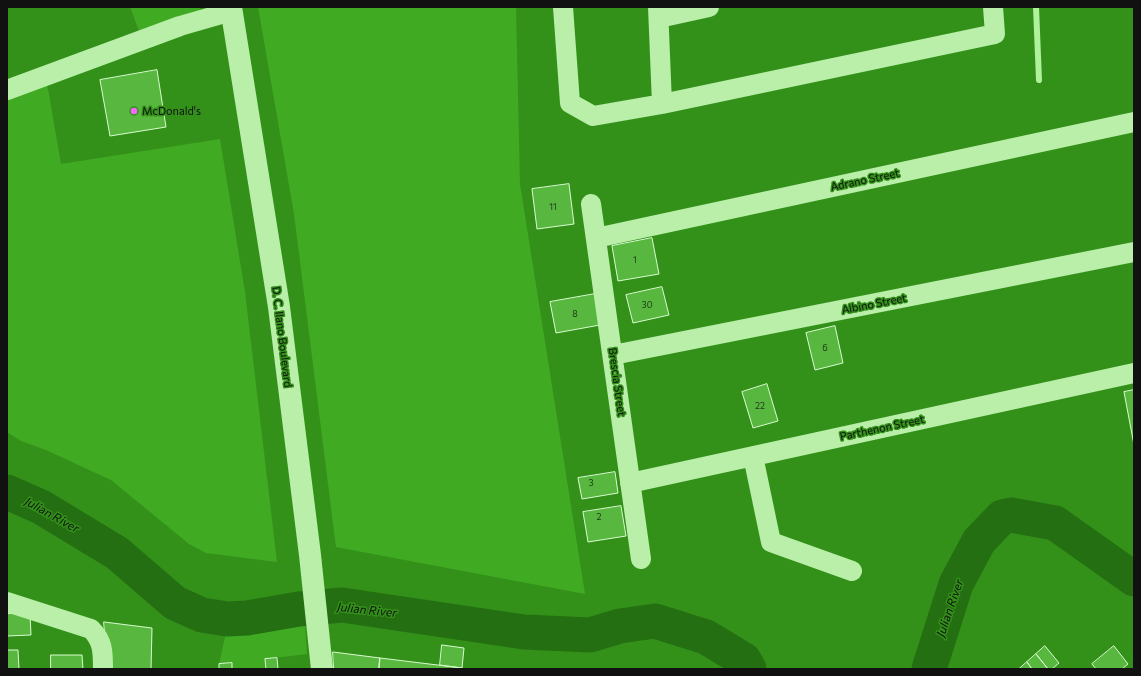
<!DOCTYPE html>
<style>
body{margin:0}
#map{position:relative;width:1141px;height:676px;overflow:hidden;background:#33911a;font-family:Commissioner,sans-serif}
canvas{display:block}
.frame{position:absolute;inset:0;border:8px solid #111;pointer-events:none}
</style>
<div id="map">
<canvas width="1141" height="676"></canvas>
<div class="frame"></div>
</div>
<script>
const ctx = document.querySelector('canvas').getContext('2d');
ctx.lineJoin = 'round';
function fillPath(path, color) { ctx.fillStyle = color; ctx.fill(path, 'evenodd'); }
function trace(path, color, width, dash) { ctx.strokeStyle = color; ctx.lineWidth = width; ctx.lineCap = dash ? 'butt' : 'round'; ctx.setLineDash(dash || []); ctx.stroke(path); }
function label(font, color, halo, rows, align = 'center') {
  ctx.font = font + ' Commissioner,sans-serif'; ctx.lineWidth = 3; ctx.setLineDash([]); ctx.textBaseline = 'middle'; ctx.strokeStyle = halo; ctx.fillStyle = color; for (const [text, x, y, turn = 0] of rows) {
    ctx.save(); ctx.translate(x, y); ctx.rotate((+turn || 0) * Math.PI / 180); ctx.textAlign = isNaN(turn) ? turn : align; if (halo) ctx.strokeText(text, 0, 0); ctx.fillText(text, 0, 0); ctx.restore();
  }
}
fillPath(new Path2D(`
 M130 7H200L201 14 141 36Z
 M258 7H516L520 184 585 594 336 547 294 214Z
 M47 83 61 164 220 139 245 292 277 562 206 553 189 544 111 480 46 450 21 441 7 432V98Z
 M305 624 307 654 265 659 266 669H232V663L219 664 226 633Z`), '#41aa23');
trace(new Path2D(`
 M1036 7 1039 80`), '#b0f19c', 6);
trace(new Path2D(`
 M7 492 41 507 117 553 175 603 202 615 227 619 247 618 299 609 342 605 524 632 590 635 620 626 655 621 706 637 744 660 749 669
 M929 669 956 584 979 541 1002 517 1011 515 1055 523 1134 579`), '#246f11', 35);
const building = new Path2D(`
 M157 70 166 127 110 136 100 80Z
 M569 184 574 224 537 229 532 189Z
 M652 238 659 274 618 281 612 246Z
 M662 287 669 315 633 323 626 295Z
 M595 294 600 325 556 333 550 302Z
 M835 326 843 363 815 370 806 333Z
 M767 384 778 421 753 428 742 392Z
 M1134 390V445L1124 392Z
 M615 472 618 493 582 499 578 478Z
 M621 506 626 536 588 542 583 512Z
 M30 613 31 635 7 636V614Z
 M104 622 152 628 151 669H108Z
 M442 645 464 648 462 668 440 665Z
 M1045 646 1059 663 1052 669H1048L1036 654Z
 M1114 646 1128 664 1122 669H1096L1092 664Z
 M7 650H18L19 669H7Z
 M333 652 380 658 379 669H334Z
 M1036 654 1048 669H1032L1027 662Z
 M51 655H82L83 669H51Z
 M277 658 278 669H266L265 659Z
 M380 658 462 668 464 669H379Z
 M1027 662 1032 669H1019Z
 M232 663V669H219V664Z`);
fillPath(building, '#58b73e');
trace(building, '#d9fbd0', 1);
trace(new Path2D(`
 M563 7 570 103 593 116 662 104 995 34 993 7
 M658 7 662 104
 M659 18 709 7
 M7 90 180 26 232 11
 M591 204 641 559
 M596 238 1134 122
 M613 355 1134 252
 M753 456 771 542 852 571
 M630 483 1134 373
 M7 602 91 629C103 641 103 652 103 669`), '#b9efa9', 20);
trace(new Path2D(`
 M231 7 279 307 310 555 322 669`), '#b9efa9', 22);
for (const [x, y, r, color] of [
 [134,111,4,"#f667ff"]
]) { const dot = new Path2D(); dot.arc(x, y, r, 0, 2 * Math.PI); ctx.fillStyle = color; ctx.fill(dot); trace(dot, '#33911a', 1.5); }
label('9px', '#233a1c', null, [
 ["11",553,207],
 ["1",635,260],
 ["30",647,305],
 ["8",575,314],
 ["6",825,348],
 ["22",760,406],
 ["3",591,483],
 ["2",599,517]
]);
label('11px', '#111', '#33911a', [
 ["McDonald's",142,111]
], 'left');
label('11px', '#111', '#33911a', [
 ["Adrano Street",865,180,-12],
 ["Albino Street",874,304,-11],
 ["D. C. Ilano Boulevard",282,337,83],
 ["Brescia Street",617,382,82],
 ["Parthenon Street",882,428,-12]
]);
label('italic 12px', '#111', '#33911a', [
 ["Julian River",52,515,29],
 ["Julian River",950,608,-71],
 ["Julian River",367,610,6]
]);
</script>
